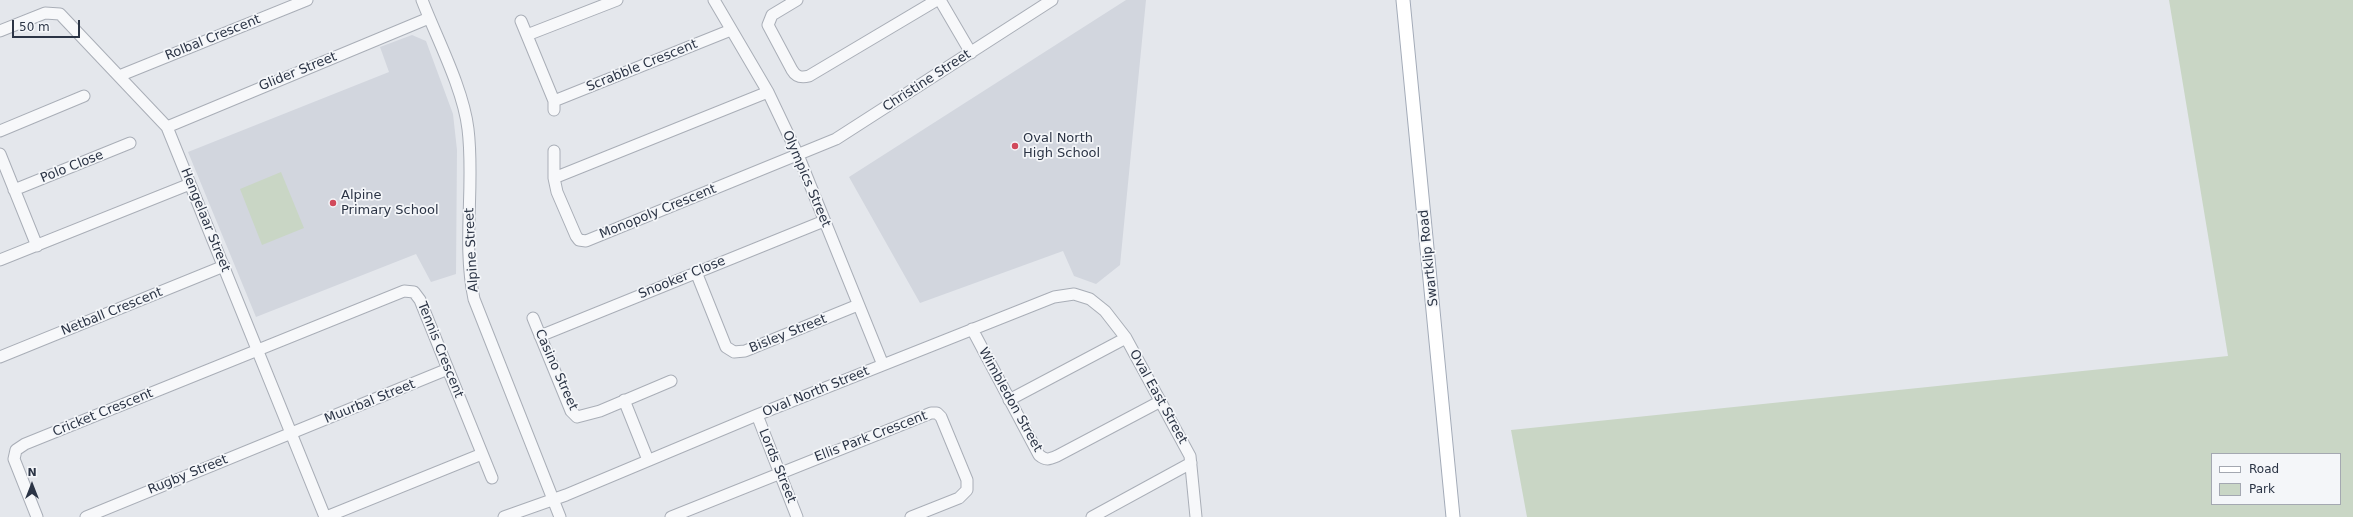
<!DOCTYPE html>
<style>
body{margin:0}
#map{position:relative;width:2353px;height:517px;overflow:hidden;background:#e4e7ec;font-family:"DejaVu Sans",sans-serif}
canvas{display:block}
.legend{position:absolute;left:2211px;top:453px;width:130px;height:52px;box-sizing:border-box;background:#f4f6f9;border:1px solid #a4a8b1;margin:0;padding:5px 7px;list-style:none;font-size:12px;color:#2b3445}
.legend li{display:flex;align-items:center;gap:8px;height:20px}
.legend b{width:20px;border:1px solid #a4a8b1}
.north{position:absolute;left:12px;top:465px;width:40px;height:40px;-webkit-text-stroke:3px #f4f6f9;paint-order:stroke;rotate:0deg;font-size:11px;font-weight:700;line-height:16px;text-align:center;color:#2b3445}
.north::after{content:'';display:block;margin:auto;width:14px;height:18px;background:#2b3445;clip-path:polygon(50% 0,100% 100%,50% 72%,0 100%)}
.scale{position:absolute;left:12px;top:20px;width:68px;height:18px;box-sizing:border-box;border:2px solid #2b3445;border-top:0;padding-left:5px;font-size:12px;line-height:14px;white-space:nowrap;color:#2b3445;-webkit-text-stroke:3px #f4f6f9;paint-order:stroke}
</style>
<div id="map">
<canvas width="2353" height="517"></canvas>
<ul class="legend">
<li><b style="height:5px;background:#fff"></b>Road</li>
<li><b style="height:11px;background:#c9d6c5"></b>Park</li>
</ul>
<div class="north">N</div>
<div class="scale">50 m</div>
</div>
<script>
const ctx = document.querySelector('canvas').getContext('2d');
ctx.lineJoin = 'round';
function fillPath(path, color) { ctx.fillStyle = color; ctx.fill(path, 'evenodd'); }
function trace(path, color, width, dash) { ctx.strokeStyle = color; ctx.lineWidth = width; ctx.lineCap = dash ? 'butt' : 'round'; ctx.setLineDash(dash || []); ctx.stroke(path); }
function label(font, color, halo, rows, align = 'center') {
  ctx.font = font + ' "DejaVu Sans",sans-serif'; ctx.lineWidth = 3.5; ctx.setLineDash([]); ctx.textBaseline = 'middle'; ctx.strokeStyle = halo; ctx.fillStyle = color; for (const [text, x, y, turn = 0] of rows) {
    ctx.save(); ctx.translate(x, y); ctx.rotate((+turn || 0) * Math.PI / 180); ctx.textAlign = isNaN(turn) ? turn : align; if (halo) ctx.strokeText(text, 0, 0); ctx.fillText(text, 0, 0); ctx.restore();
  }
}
fillPath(new Path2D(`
 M1126 0H1146L1120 265 1096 284 1074 276 1063 251 920 303 849 177Z
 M412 35 426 41 453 114 457 150 456 274 431 282 416 254 256 317 188 152 389 72 380 47Z`), '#d2d6de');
fillPath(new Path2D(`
 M2169 0H2353V517H1527L1511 430 2228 356ZM2212 454H2340V504H2212Z
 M281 172 304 228 262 245 240 189Z`), '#c9d6c5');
const minor = new Path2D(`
 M422 0C437 39 463 88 468 129 475 185 462 243 474 299L560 517
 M714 0 768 92 798 155 883 365
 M797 0 772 15 768 25 792 70C796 77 801 78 809 76L937 0
 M940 0 971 53
 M521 21 554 101V110
 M0 31 45 13 60 14 167 127 325 517
 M527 35 617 0
 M119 76 307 0
 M554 101 731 30
 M167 127 429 18
 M0 131 84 96
 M554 151V178L557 192 576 236 579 240 586 241 836 139 1052 0
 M0 154 37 246
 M554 178 768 92
 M14 190 130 143
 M0 260 190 184
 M696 272 726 347 734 352 745 351 858 305
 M533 318 571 411 577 417 600 411 671 381
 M972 329 1039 455C1046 461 1050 459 1057 456L1161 401
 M540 336 824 221
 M0 357 224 266
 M624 400 648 460
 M1009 400 1126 338
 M757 415 797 517
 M37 517 14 459 16 450 25 444 404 291 414 292 420 300 492 478
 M86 517 448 369
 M326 517 482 454
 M504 517 566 495 757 415 1054 297 1074 294 1090 299 1105 311 1126 338 1190 456 1196 517
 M671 517 931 413H937L941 417 967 480V490L959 498 911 517
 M1092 517 1191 463`);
const major = new Path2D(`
 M1403 0 1453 517`);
trace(minor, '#a9aeb7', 13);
trace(major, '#a3abb8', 15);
trace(minor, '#f7f8fa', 11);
trace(major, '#fff', 13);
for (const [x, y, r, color] of [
 [1015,146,4,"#d1495b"],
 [333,203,4,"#d1495b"]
]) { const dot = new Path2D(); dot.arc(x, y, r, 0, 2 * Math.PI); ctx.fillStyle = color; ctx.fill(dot); trace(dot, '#f4f6f9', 1.5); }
label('13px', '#2b3445', '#f4f6f9', [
 ["Rolbal Crescent",213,38,-22],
 ["Scrabble Crescent",642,66,-22],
 ["Glider Street",298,72,-22],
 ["Christine Street",927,81,-33],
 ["Polo Close",72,167,-22],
 ["Olympics Street",806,179,67],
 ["Monopoly Crescent",658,212,-22],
 ["Hengelaar Street",205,220,68],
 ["Alpine Street",472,250,-93],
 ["Swartklip Road",1429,258,-96],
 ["Snooker Close",682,278,-22],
 ["Netball Crescent",112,312,-22],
 ["Bisley Street",788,334,-22],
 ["Tennis Crescent",440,350,68],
 ["Casino Street",556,370,66],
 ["Oval North Street",816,392,-22],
 ["Oval East Street",1158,397,61],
 ["Wimbledon Street",1010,400,61],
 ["Muurbal Street",370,402,-22],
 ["Cricket Crescent",103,413,-22],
 ["Ellis Park Crescent",871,437,-21],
 ["Lords Street",777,466,68],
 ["Rugby Street",188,475,-22]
]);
label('13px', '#2b3445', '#f4f6f9', [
 ["Oval North",1023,139],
 ["High School",1023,154],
 ["Alpine",341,196],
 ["Primary School",341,211]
], 'left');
</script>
